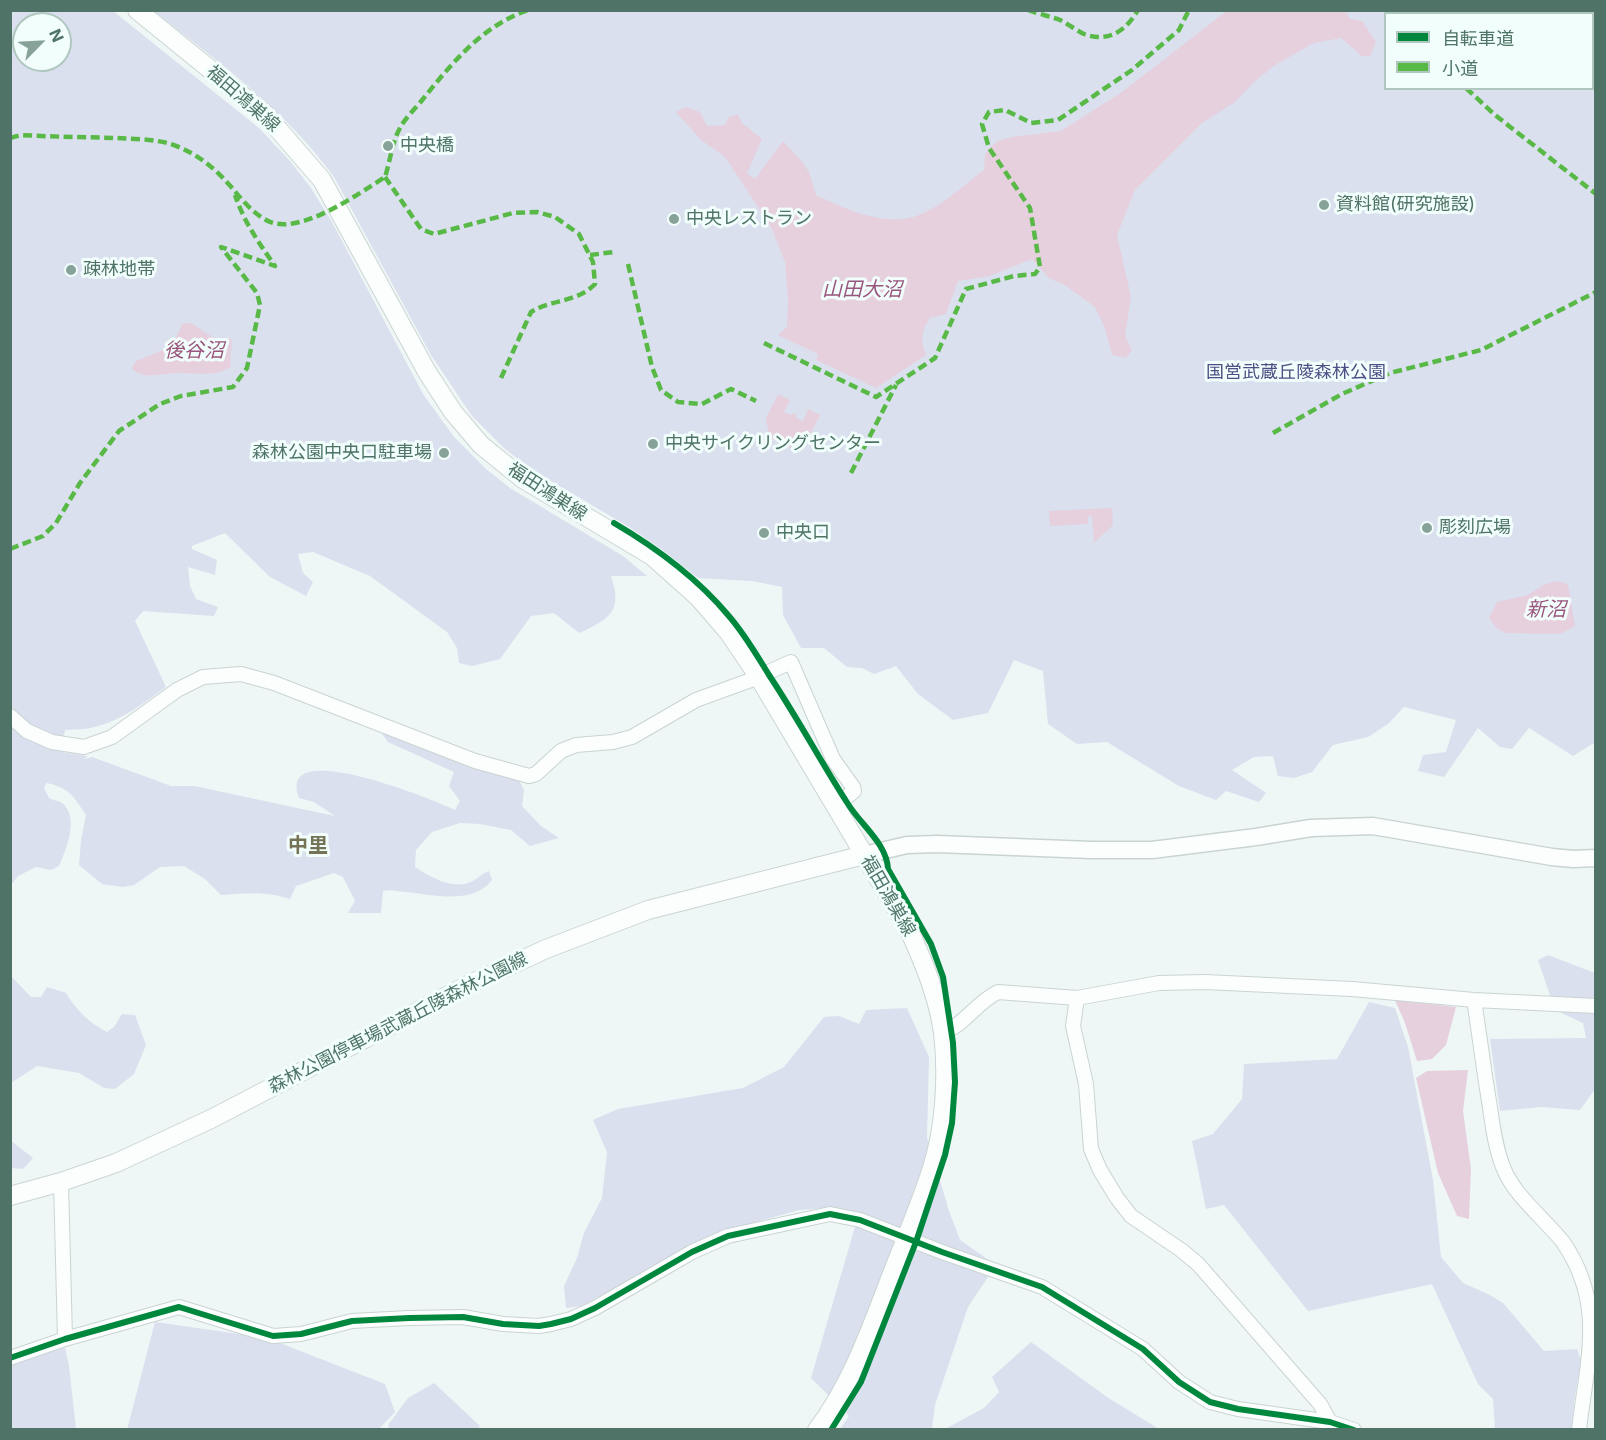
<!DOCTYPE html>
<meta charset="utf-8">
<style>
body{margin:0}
#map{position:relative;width:1606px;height:1440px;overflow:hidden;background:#eef7f6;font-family:Inter,"Noto Sans JP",sans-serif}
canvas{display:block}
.frame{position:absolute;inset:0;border:12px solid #4f7467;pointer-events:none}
.legend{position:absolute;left:1384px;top:12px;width:210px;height:78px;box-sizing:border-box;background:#f1fefc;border:2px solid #b0c7c0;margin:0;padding:8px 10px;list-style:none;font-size:18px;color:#4f7467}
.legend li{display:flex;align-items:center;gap:12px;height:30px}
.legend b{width:30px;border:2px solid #b0c7c0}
.north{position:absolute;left:12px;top:12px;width:60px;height:60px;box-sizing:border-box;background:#f1fefc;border:2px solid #b0c7c0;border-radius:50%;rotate:66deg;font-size:16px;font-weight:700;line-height:24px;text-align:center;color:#4f7467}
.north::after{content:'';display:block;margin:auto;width:21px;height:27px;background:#87a299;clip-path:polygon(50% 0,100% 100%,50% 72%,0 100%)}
</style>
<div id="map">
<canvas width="1606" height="1440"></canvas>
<div class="frame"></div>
<ul class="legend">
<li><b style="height:8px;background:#00873e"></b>自転車道</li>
<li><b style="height:8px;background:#58b947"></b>小道</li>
</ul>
<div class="north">N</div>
</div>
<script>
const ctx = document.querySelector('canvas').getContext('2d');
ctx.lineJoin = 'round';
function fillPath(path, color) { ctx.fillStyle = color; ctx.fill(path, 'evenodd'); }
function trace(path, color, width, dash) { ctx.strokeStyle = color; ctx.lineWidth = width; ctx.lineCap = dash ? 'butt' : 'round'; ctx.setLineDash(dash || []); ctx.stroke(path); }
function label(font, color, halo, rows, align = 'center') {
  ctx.font = font + ' Inter,"Noto Sans JP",sans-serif'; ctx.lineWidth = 6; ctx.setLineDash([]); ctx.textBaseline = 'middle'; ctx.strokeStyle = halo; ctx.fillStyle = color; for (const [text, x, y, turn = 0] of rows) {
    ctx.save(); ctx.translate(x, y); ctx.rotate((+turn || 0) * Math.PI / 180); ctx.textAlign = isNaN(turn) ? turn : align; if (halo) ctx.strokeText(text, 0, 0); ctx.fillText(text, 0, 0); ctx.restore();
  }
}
fillPath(new Path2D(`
 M11 11H113L259 128 290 161 311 188 332 222 423 394 454 437 486 469 510 488 623 556 647 576H611C623 611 610 619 579 633L554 613 531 616 500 659 472 666 459 663 457 648 447 632 370 576 313 552 298 554 303 573 313 582 306 596 270 577 225 533 192 546V549L217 560 215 575 188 567 190 586 196 599 218 607 214 616 143 611 135 621 166 687C144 703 121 721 94 727 85 730 74 729 65 730L61 752 88 756 84 759 92 757 171 786H194L335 816 314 802 299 798C275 735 434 800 455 810L460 801 449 786 454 772 388 742 380 731 518 778 524 790 522 806 541 826 559 838 530 846 511 830 480 824 460 823 432 832 416 850 415 867C430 877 454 891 473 881 479 878 482 873 489 871L492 880C473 905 434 895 406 892 397 891 391 889 383 891L381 913H348L355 901 343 877 334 873 296 886 290 899C266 891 245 893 221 895L205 879 184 866 160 867 134 885 123 887 102 884 79 865 81 840 86 815C74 797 69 787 46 783L44 788 49 798C52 800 59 801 62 803 80 817 66 850 59 866L51 870 36 867 18 876 11 885ZM24 24H60V60H24Z
 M154 11H1595V744H1592L1573 756 1529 728 1512 749 1500 747 1478 728 1444 777 1418 771 1423 755 1446 752 1456 720 1404 707 1388 724 1368 737 1333 745 1312 772 1294 778 1278 776 1273 756 1254 757 1232 770 1266 793 1259 802 1226 791 1216 800 1179 786 1107 742 1077 744 1048 724 1043 671 1014 660 988 713 953 720 918 694 896 666 874 674 862 668 847 667 824 648H801L783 615 782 587 752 581 698 578 664 551 629 527 532 470 504 448 472 416 431 355 334 177C286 110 218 62 154 11ZM1386 14H1592V88H1386Z
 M1548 955 1595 973V1089L1580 1110 1541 1107 1500 1111 1490 1039 1586 1038 1583 1023 1555 1010 1538 960Z
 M11 976 31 997H41L47 987 66 993C77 1011 88 1022 107 1032L114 1027 122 1014 135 1015 146 1045 134 1074 115 1089 104 1088 79 1073 37 1066 11 1083Z
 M1369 1002 1395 1008 1408 1047 1433 1180 1441 1257 1463 1283 1490 1295 1503 1303 1544 1351 1577 1349 1581 1360 1574 1402 1573 1429H1495L1493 1399 1478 1384 1432 1284 1308 1311 1224 1205 1206 1209 1192 1141 1213 1134 1242 1099 1244 1064 1337 1059Z
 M907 1008 929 1057 927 1137 949 1211 960 1240 996 1265 968 1307 935 1405 932 1429H840L849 1416 811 1378 859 1213 826 1208 799 1210 727 1230 581 1306 566 1308 564 1286 577 1258 584 1233 602 1198 607 1152 593 1120 618 1109 743 1088 784 1067 824 1017 839 1016 859 1024 866 1010Z
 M10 1140 33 1158 23 1169 11 1168Z
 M155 1322 267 1338 385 1384 395 1412 379 1429 127 1430Z
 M1031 1342 1107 1397 1159 1429H945L984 1408 999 1392 992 1377Z
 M64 1343 69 1366 76 1429 11 1430V1363Z
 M434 1383 480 1426 478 1429H390L388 1425 408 1398Z`), '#dae0ee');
fillPath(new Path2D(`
 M1228 10 1346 11 1350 19 1362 21 1376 42 1370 56H1362L1341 38 1314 43 1275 65 1254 82 1235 102 1202 123 1135 190 1117 235 1131 297 1125 336 1132 350 1126 358 1112 355 1104 326 1095 307 1066 286 1049 278 1032 259 990 276 958 281 946 314 930 318C921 332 920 339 926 355L876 388 816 360 818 354 778 335 787 327 788 299 785 262 771 227 725 157 701 140 676 112 686 107 700 112 707 126 725 125 729 117 738 114 742 123 762 139 747 173 755 179 783 141 800 159 809 172 816 195C845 209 886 228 919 215 942 206 964 185 984 170L985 155 989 148 998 141 1011 137 1061 131 1122 92Z
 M183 323H191L220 342 231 338C233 348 229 357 231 367 213 378 196 372 176 373 163 373 142 381 132 368L136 361 171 347Z
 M778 394 790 400 784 412 791 415 792 413 797 415 796 418 803 421 808 409 820 415 808 439 790 448 770 438 766 419Z
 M1112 508 1113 525 1094 543 1092 516 1088 517V524L1050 526 1049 511Z
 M1557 581 1568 584 1575 626 1560 634 1506 633 1496 628 1489 618 1497 602 1528 595 1545 584Z
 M1395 1000 1456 1007 1446 1045 1432 1059 1417 1061 1405 1023Z
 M1468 1070 1463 1111 1471 1169 1469 1219 1457 1216 1438 1173 1416 1078 1427 1071Z`), '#e6d0de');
const minor = new Path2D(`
 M10 716 27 731 52 742 84 747 112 737 177 690 203 677 241 674 274 683 475 761 529 776 536 774 561 751 576 745 613 742 632 737 696 700 751 680 791 662 833 759 853 787 854 791 837 805
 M1077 998 1073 1026 1086 1084 1091 1149 1100 1170 1117 1198 1131 1216 1181 1250 1198 1264 1320 1404 1330 1422
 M1474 1000C1479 1032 1483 1064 1488 1095 1492 1119 1494 1144 1503 1167 1514 1196 1544 1218 1563 1242 1606 1305 1587 1359 1579 1430
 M943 1033C964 1025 977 1002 998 992L1077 998 1159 983 1205 982 1352 989 1474 1000 1596 1006
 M61 1182 65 1339
 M10 1358 65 1339 179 1307 273 1336 301 1334 352 1321 409 1318 463 1317 503 1324 539 1326 551 1324 571 1319 595 1308 692 1252 728 1236 830 1214 860 1220 942 1252 1042 1287 1143 1349 1179 1382 1210 1402 1238 1409 1330 1422 1354 1430`);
const tertiary = new Path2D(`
 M864 855 907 845 937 844 1091 850H1152L1256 837 1311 828 1373 826 1552 857 1573 859 1596 858`);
const secondary = new Path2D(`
 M137 10 265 114 322 180 427 372 453 412 481 445 523 479 652 556 698 597 729 633 758 676 909 930C924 963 938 997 943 1033 948 1076 945 1127 932 1168 920 1206 904 1242 890 1279 870 1331 851 1385 817 1430
 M10 1196 61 1182 116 1163 211 1119 470 984 546 949 648 910 864 855`);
trace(minor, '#c9d4d2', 16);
trace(tertiary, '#c9d4d2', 19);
trace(secondary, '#cad5d3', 20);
trace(minor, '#fcfefe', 14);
trace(tertiary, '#fcfefe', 16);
trace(secondary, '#fcfefe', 18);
trace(new Path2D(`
 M1028 10C1038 14 1050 16 1060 20 1068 24 1076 30 1084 34 1108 43 1126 31 1138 10
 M1431 10 1432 14
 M1466 88 1495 115 1596 194
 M10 138 21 135C53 137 85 137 116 138 134 139 154 139 171 144 197 153 215 168 233 189 242 200 253 213 266 220 297 238 358 194 385 177 390 162 392 142 400 128 405 118 416 108 423 99 452 63 482 26 528 10
 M385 177 421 229 434 234 513 213 537 212 555 217 579 234 593 262 595 284C577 303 551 299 531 312L501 378
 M590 255 614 252
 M628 264 652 367 661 390 678 402 702 404 731 389 756 401
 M764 343 876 397 935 358 966 289 1014 276 1035 274 1040 267 1030 208 989 148 982 124 989 112 1005 110 1031 123 1058 120 1132 70 1179 30 1189 10
 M1273 433 1342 394 1390 373 1481 350 1596 292
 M851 473 896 385
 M10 549 43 536 56 523 80 483 119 431 160 404 181 396 233 387 247 368 260 305 257 293 221 247 275 266C259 243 244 222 235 195`), '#58b947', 4.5, [9, 4.5]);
trace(new Path2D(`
 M614 523C655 547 697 578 728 615 744 633 756 654 769 675 797 717 821 762 848 804 861 825 887 844 888 869L931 944 943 977 953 1043 955 1082 952 1123 945 1155 916 1242 861 1382 831 1430
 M10 1358 65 1339 179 1307 273 1336 301 1334 352 1321 409 1318 463 1317 503 1324 539 1326 551 1324 571 1319 595 1308 692 1252 728 1236 830 1214 860 1220 942 1252 1042 1287 1143 1349 1179 1382 1210 1402 1238 1409 1330 1422 1354 1430`), '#00873e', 6);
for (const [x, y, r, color] of [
 [388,146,6,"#87a299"],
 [1324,205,6,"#87a299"],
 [674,219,6,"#87a299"],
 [71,270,6,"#87a299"],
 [653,444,6,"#87a299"],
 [444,453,6,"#87a299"],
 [1427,528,6,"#87a299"],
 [764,533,6,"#87a299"]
]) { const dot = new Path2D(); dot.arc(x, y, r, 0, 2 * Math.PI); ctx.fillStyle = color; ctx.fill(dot); trace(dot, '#f1fefc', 2); }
label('18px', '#4f7467', '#f1fefc', [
 ["福田鴻巣線",243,99,41],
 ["福田鴻巣線",547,492,33],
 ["福田鴻巣線",888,896,60],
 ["森林公園停車場武蔵丘陵森林公園線",398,1023,-27]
]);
label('18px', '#4f7467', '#f1fefc', [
 ["中央橋",400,146],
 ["資料館(研究施設)",1336,205],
 ["中央レストラン",686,219],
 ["疎林地帯",83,270],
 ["中央サイクリングセンター",665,444],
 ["森林公園中央口駐車場",432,453,"right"],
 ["彫刻広場",1439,528],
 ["中央口",776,533]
], 'left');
label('18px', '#4e4f84', '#f1fefc', [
 ["国営武蔵丘陵森林公園",1296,373]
]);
label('italic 20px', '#99557b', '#f1fefc', [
 ["山田大沼",862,290],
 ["後谷沼",194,351],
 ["新沼",1546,610]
]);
label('bold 20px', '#757355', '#f1fefc', [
 ["中里",308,846]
]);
</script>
